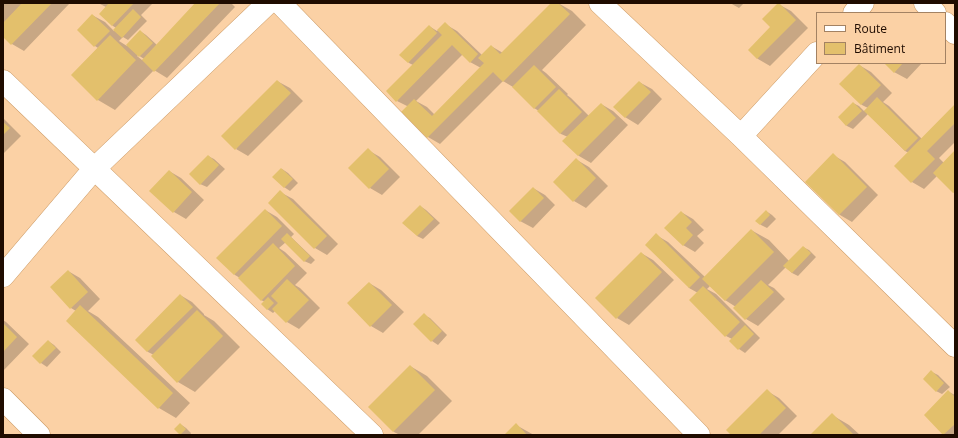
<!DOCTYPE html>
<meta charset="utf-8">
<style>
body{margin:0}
#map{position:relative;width:958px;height:438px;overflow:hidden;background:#fbd1a5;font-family:"Open Sans",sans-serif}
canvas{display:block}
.frame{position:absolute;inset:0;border:4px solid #1f0c00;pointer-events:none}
.legend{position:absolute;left:816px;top:12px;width:130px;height:52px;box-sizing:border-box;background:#fbd1a5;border:1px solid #a38263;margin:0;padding:5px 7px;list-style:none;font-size:12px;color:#1f0c00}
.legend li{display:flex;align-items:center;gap:8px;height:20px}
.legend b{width:20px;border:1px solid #a38263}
</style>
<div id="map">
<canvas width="958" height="438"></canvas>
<div class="frame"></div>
<ul class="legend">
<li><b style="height:5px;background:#fff"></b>Route</li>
<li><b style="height:11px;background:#e3c06c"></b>Bâtiment</li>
</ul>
</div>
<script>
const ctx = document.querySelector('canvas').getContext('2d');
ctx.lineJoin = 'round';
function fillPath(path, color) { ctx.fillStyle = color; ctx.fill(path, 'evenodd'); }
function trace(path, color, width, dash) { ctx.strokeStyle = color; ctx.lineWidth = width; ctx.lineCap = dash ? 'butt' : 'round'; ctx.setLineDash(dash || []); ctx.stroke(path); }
fillPath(new Path2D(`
 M3 3H70L24 51 12 44 3 36Z
 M98 3H153L141 15 147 21 128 40 123 37 119 41 127 46 140 31 146 35 157 45 197 3H231L235 7 167 78 154 70 115 110 98 100 72 75 98 48 95 46 92 15 105 22 114 31 116 28 113 26 100 14 106 7ZM138 55 144 59 142 60 137 56Z
 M552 3H558L572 11 586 25 542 70 546 73 568 94 567 95 571 98 589 116 601 104 613 111 628 125 591 163 579 156 564 141 568 137 561 134 539 111 534 108 513 87 503 81 440 144 428 137 407 106 397 101 413 65 409 63 401 55 429 26 437 31 445 24 457 31 482 55 491 46 503 53ZM463 54 470 62 481 68 435 115 427 107 416 101Z
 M730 3H744L739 8Z
 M778 4 791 11 808 28 770 66 758 59 749 50 772 27Z
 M885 63H922L907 79 894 72Z
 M859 65 871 72 892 93 883 102 889 106 922 139 955 106V142L939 158 944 163 955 152V193L937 176 924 189 912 182 895 166 909 153 905 151 868 114 853 129 847 126 839 117 853 103 859 106 864 111 868 108 862 105 841 84Z
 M277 81 290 88 303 101 248 156 236 149Z
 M639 82 652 89 662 99 638 125 625 117Z
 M3 118 21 136 3 154Z
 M368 150 380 157 400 177 382 195 370 188Z
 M833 155 845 162 878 195 852 222 840 215 806 182Z
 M208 156 214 159 225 169 207 187 200 184Z
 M577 160 589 167 608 186 586 208 574 201Z
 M282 169 288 173 298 183 290 191 284 187Z
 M169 171 181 178 204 200 186 219 174 212Z
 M533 188 545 195 555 205 533 228 520 221Z
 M280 192 293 199 338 244 327 255 315 248Z
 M420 206 426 210 440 223 423 239 417 236Z
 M265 210 277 217 294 234 291 237 315 260 311 264 304 261 286 242 279 248 285 252 307 273 295 285 300 288 320 308 299 329 287 322 276 310 273 313 267 309 265 302 261 300 240 278 235 275 218 258Z
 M766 211 772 215 776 219 767 228 761 225 757 221Z
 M681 212 693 219 704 230 697 236 704 243 695 252 683 245Z
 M751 230 769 240 789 261 803 247 809 250 816 257 798 276 792 273 786 267 768 285 774 288 785 299 758 326 746 319 734 308 736 307 725 300 710 286 707 289 716 294 760 338 745 353 739 349 730 341 732 339 726 336 698 293 689 288 656 235 668 242 705 277Z
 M641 253 653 260 674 280 629 325 617 318Z
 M68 271 80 278 100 299 88 311 98 317 190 403 176 418 159 408 76 311 71 308Z
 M369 283 381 290 404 312 383 333 371 326Z
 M180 295 192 302 204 314V315L214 321 240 347 195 392 178 382 154 355 148 352 136 340Z
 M424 315 430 318 447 335 438 345 432 341Z
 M3 320 6 322 29 344 3 371Z
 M48 341 54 345 61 352 47 367 41 363 34 356Z
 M410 366 427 376 452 401 418 435H400L394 432 369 407Z
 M932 372 938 375 950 387 942 394 936 391Z
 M767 391 779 398 797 416 778 435H733Z
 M949 392 955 395V435H944L925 415Z
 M832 415 849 425 860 435H812Z
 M180 424 186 428 191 433 190 435 180 434Z
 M516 425 534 435H505Z`), '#0003');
fillPath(new Path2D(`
 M22 3H52L11 45 3 37V23Z
 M109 3H134L112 26 99 14Z
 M195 3H220L154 72 142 60Z
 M551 3H558L570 14 503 82 493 72 427 138 401 112 414 99 432 116 484 63 478 58 491 45 500 54Z
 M778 3H779L796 20 757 59 748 50 770 27 762 19Z
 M133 9 141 17 122 38 113 30Z
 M92 14 110 31 94 47 77 30Z
 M445 22 478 54 470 63 452 45 396 102 386 91 442 35 437 30Z
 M429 25 437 33 408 63 399 55Z
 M140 30 153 43 139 57 126 45Z
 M110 35 136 60 97 101 71 75Z
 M884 63H903L894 73Z
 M859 64 881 85 861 105 839 84Z
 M534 65 556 87 534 109 512 87Z
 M277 80 291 93 235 150 221 136Z
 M639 81 651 92 625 118 613 107Z
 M559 89 582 112 560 134 537 111Z
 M877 97 918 138 905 151 864 111Z
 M853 102 862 111 846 126 838 117Z
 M601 103 616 118 578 156 562 141Z
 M955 104V123L927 151 935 159 911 183 894 166Z
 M3 122 10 128 3 135Z
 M368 148 389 169 369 189 348 168Z
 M955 150V192L953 193 933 173Z
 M833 153 867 187 839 215 805 182Z
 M208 155 219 165 200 185 189 174Z
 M576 158 596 178 573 202 553 182Z
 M281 168 293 179 284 188 272 177Z
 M169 170 192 192 173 213 149 191Z
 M533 187 544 198 520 222 509 211Z
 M280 190 327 236 314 249 268 203Z
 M420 205 434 219 417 236 402 223Z
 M265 209 282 226 234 275 216 258Z
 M766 210 770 215 760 225 755 221Z
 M681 211 692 222 686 228 693 235 683 246 664 228Z
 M751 229 774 252 725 301 702 279Z
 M287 233 310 256 304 262 281 239Z
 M656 233 700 277 689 288 645 245Z
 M273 243 295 266 261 301 238 278Z
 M803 246 811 253 792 273 783 266Z
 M641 252 662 272 616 319 595 298Z
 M68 270 88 292 70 309 50 287Z
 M287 279 309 300 286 323 272 309 278 303 271 296Z
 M761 280 774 292 745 320 733 308Z
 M369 282 392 305 370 327 347 303Z
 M703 286 740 322 725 337 689 300Z
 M180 294 193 307 147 352 135 340Z
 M268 297 274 303 267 310 261 304Z
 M80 305 173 393 158 409 66 321Z
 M197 310 223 336 177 383 151 356Z
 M424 313 442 331 431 342 413 324Z
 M3 323 17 337 3 352Z
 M745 325 754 334 738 350 729 341Z
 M48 340 56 348 40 364 32 356Z
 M410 365 435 390 393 432 368 407Z
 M931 370 944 383 936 392 923 379Z
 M767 389 786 408 759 435H731L726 430Z
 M948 390 955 397V424L943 435 924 415Z
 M832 413 854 435H810Z
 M180 423 186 429 180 435 174 429Z
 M516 423 527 435H504Z`), '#e3c06c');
const minor = new Path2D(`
 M280 3 699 435
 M600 3 741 136 955 346
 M925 3 935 13
 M854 13 863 3
 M945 23 955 33
 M3 81 372 435
 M741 136 817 53
 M3 276 94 169 268 3
 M3 399 39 435`);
trace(minor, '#cb9963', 23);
trace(minor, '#fff', 22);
</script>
